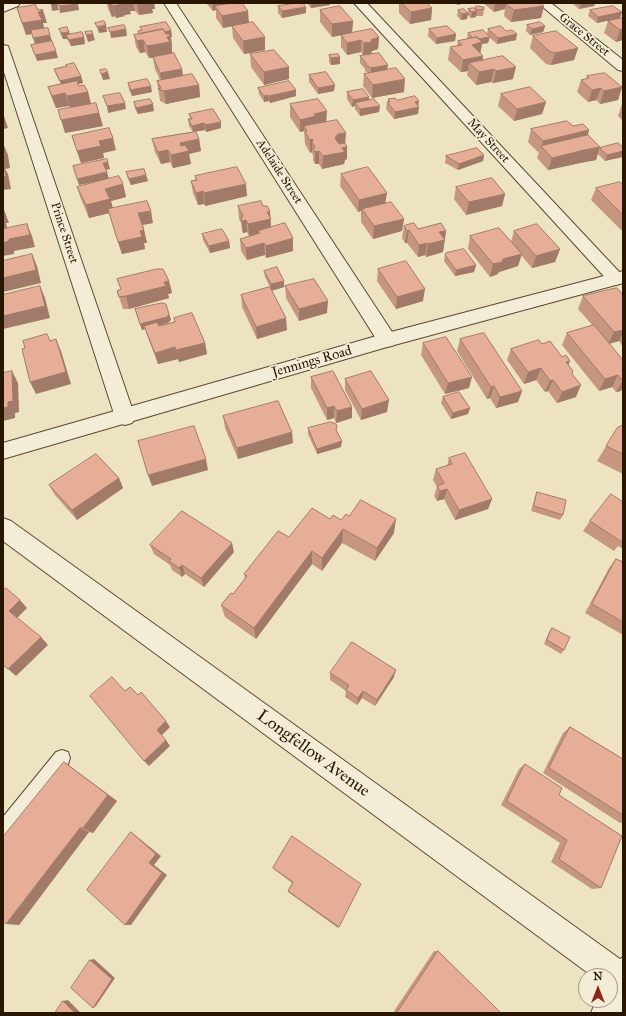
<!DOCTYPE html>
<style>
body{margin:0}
#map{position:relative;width:626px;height:1016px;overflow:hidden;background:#ede3c3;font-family:"IM FELL Great Primer",serif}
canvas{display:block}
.frame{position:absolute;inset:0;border:4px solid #281601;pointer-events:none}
.north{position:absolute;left:578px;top:968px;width:40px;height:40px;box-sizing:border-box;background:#f3edd8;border:1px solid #a29782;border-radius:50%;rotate:0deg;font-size:11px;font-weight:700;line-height:16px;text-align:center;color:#281601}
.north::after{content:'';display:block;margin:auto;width:14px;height:18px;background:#8f2418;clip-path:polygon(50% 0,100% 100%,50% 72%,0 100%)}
</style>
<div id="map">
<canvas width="626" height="1016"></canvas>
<div class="frame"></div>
<div class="north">N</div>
</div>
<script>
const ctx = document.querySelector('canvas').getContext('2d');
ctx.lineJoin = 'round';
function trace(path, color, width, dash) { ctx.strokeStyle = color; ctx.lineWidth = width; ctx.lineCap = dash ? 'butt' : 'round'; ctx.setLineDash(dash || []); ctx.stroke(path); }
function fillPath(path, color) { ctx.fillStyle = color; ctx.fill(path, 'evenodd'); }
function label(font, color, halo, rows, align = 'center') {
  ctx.font = font + ' "IM FELL Great Primer",serif'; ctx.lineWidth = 3.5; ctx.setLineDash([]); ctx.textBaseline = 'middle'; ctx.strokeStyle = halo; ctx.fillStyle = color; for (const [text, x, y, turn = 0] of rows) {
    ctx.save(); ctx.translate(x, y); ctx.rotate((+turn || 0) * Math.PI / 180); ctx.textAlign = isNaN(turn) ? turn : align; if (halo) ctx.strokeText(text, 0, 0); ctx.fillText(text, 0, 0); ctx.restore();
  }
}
const service = new Path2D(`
 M62 750 68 752 70 758 68 764 9 836 3 838V817L56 752Z`);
const minor = new Path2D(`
 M20 3 18 6 3 12V4Z
 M164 3H176L394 335 396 340 394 345 387 347 380 345Z
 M354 3H367L622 275V283L616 285 610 283Z
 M538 3H551L623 60V71L618 70Z
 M3 45 8 46 9 49 135 417 132 423 125 425 118 423 115 417 3 69Z
 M3 518 11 521 620 959 623 957V1013H591L596 1000H610V976H592L3 541Z`);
const tertiary = new Path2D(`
 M623 271V283L387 347 3 459V443L387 333Z`);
trace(service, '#594932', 2);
trace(minor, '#594932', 2);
trace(tertiary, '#594932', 2);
fillPath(service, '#f3edd8');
fillPath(minor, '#f3edd8');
fillPath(tertiary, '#f3edd8');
fillPath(new Path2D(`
 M107 3H154L155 9H152L153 13 139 15 135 11H130L131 14 124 15 125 16 116 18 115 16 112 17 108 9Z
 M206 3H242L249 22 265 50 244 54 233 38 232 26 223 28 216 18V10L213 11Z
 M307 3H330V5L311 8Z
 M399 3H427L432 8 431 20 410 24 399 13Z
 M483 3H541L544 6 541 18 511 22 504 16 505 9 494 12Z
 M572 3H599L595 4 594 6 579 9Z
 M278 6 306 7V13L282 18 278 13Z
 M475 7 484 9 483 16H476V17L471 18 468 15 467 19 461 20 457 16 458 10 468 13V9H475Z
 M320 10 353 21 352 33 332 37 320 22Z
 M590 10 622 12 620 18 597 23 588 16Z
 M623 18V40L616 42 604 33 608 21Z
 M527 25 545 26 543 32 530 35 526 31Z
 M140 27 171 30 172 37H171L172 48V54L182 69 183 76 199 85 200 97 166 104 160 101 157 81 160 80 155 69 153 58H149L145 52 140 53 136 47 134 35 138 34V31L141 30Z
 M59 29 69 32 70 34 84 37 85 44 71 46 68 41 67 39H63L61 35Z
 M429 29 456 34 455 41 436 44 428 36Z
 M488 29 516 40 497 44 489 37 488 43 482 44 480 53 483 56V60L513 79 493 83 491 82 476 85 467 75 468 71 461 72 448 60 450 47 457 46 458 41 467 39 468 33 487 34Z
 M341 35 379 37 378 49 372 51 371 54 363 55 361 52 347 55 341 47Z
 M533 36 578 48 574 60 551 65 546 64 530 48Z
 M250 54 289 67V79L264 85 251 67Z
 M329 55 340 57V64L331 65 329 62Z
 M360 56 387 70 404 92 372 98 363 86 364 74 368 73 365 71V69L360 63Z
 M54 69 81 76 83 83 78 84 79 86 88 92 91 104 99 113 103 126 65 133 70 107 69 106 56 108 52 99 48 87 61 84 56 75Z
 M309 75 334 91 318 94 309 82Z
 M587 76 622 87 618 100 600 104 596 100 588 102 577 92 581 80 586 79Z
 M128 83 152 92 132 96 129 90Z
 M258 88 296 90V96L270 103 269 101 264 102 259 94Z
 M347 92 369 100 379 112 360 116 355 109V106L352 107 347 99Z
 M501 94 546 102 542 114 514 121 498 106Z
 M388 99 397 100 418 106V114L394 119 386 109 387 102H388Z
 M623 101V120H622L618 116Z
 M134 102 154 111 138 114 135 109Z
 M290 104 326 122 345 144 347 147V159L345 160 344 164 322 169 319 164H315L313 160V156L312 152 310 153 305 144 304 131 300 132 290 117Z
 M189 114 221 128 206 132 205 130 193 132 199 139 201 151 189 154 191 164 173 168 170 162 161 164 155 152 152 139 193 132 189 126 188 119H190Z
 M573 126 589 130 588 135 600 147 596 160 580 163 548 170 537 158 539 153 528 142 531 129Z
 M72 136 116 150 103 153 104 158 81 163Z
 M623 147 605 161 598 154 600 148Z
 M484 155 483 161 458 170 445 163 446 156Z
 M126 172 146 175 148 181 131 185 128 179Z
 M341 174 386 203 404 219 402 231 373 239 361 222V211L358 212 340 186Z
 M195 176 247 196 205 206 204 204 198 205 193 193 191 181 195 180Z
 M123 184 126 197 111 201 112 208 153 223 143 225 147 243H144L145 249 122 254 109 213 89 218 81 199 77 187Z
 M623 185V232L591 200 596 188Z
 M456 187 505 194 502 206 466 215 454 199Z
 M238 206H263L270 211 271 227 293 251 266 258 265 255 247 260 241 251 240 239 249 236 247 232 243 233 242 231 241 223 239 219Z
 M404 226 418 229 446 231 443 252 426 257 425 255 418 257 407 243H405L402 238Z
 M514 231 560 249 555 262 532 268 521 255 518 266 499 272 498 274 490 277 468 249 470 236 511 242Z
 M202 234 229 241 230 248 210 253 203 240Z
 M445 255 476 265 474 272 455 276 444 261Z
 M378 269 423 301 396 309 377 281Z
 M264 271 284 287 271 291 287 330 257 339 242 307 241 295 270 287 265 277Z
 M117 279 169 281 172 293 168 294 169 298 129 309H123L117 291 121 289Z
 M285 286 327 313 299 321 286 298Z
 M623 295V344L622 345 619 341 609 344 623 360V386L621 391 616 392 612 387 599 391 562 345 567 333 593 326 578 309 583 296Z
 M135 309 169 314 171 320 168 323 158 326H159L174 322V318L205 343 207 354 179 362 178 359 158 364 148 338 145 329 142 330Z
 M460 339 522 391 518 402 496 408 490 398 487 399 457 351Z
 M423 343 469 388 445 394 421 355Z
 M542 344 569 365 572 374 576 397 557 403 548 391 545 392 536 380 524 384 507 360 511 349Z
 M311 377 352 407V418L336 423 334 418 327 420 311 388Z
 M345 379 387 412 361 420 345 390Z
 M443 397 470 408 468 414 451 419 441 403Z
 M223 416 293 443 238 459 225 428Z
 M623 425V474L597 461 617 428Z
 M308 428 337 432 341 447 317 454 308 434Z
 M449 458 492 499 488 509 455 520 444 499 437 501 434 496 437 487 433 480 436 469 447 466Z
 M119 478 123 488 77 520 55 495 49 485Z
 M537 492 563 515 560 520 531 511 535 497Z
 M623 502V549L618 546 614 551 583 531 590 521Z
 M349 516 394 533 375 561 342 543 322 571 312 564 256 639 225 617 221 605 233 594 245 579 244 574 289 537 330 519 341 520Z
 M150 545 234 552 204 587 185 574 182 577 172 570 170 565 154 554Z
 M616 559 623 562V635L585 613 609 568Z
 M552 628 564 650 561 654 544 644 549 632Z
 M330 673 394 677 375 706 362 698 357 705 345 697 346 691 330 680Z
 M570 727 623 759V822L620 823 543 773 563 733Z
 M64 762 117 801 93 833 89 832 19 925Z
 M525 764 559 795 601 888 592 889 551 862 560 843 501 805 519 769Z
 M292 836 339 927 338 928 288 892V891L292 883 275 870 273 868Z
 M434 951H438L501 1013H396L394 1011Z`), '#c69681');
fillPath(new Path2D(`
 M57 3 59 10 52 11 51 4Z
 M122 3H133L135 11H130L131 14 124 15 125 16 116 18 113 6Z
 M137 3H154L155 9H152L153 13 139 15Z
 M212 3H232L215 6 216 10 213 11Z
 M311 3H330V5L311 8Z
 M457 3H467L457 5Z
 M495 3H509L506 4 505 9 494 12Z
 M581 3H599L595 4 594 6 579 9Z
 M78 4 79 10 60 13 59 6Z
 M112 4 115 16 112 17 109 5Z
 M544 6 541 18 511 22 514 10Z
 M306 7V13L282 18V11Z
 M432 8 431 20 410 24 411 12Z
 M43 10 47 23H43L45 32 26 35 22 23 38 12Z
 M248 11 249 23 223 28 222 16Z
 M477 11 476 17 471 18 472 12Z
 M622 12 620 18 597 23 598 17Z
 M468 13 467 19 461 20 462 14Z
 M353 21 352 33 332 37V24Z
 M106 25 107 32 99 33 97 27Z
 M545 26 543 32 530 35 532 29Z
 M126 29 127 36 111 38 110 32Z
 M623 29V40L616 42 620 30Z
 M171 30 172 37H171L172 48V54L149 58 147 46 143 40 145 52 140 53 137 41 140 36Z
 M69 32 71 38 66 35 67 39H63L61 33Z
 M93 34 95 40 88 42 86 35Z
 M456 34 455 41 436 44 437 38Z
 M517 34 516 40 497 44 498 38Z
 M50 35 52 41 35 44 33 38Z
 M84 37 85 44 71 46 69 40Z
 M265 37V50L244 54 243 41Z
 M379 37 378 49 372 51 371 54 363 55 364 43 371 40Z
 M490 37 488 43 482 44 480 55 472 45 474 39Z
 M361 40V52L347 55V43Z
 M578 48 574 60 551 65 555 53Z
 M56 51 58 58 37 61 35 55Z
 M483 56 481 68 469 63 468 71 461 72 463 60Z
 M340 57V64L331 65V58Z
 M388 65 387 71 371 75V68Z
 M289 67V79L264 85V72Z
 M516 67 513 79 493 83 496 71Z
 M182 69 184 82 162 85 160 73Z
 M494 69 491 82 476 85 479 72Z
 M108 72 110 79 103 80 101 74Z
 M81 76 83 83 62 87 60 81Z
 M405 79 404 92 372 98 373 85Z
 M199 85 200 97 166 104 164 91Z
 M335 85 334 91 318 94V88Z
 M151 86 152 92 132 96 131 90Z
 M622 87 618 100 600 104 604 91Z
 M601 88 596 100 588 102 592 90Z
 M296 90V96L270 103 269 96Z
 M88 92 91 104 70 108 67 96Z
 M65 93 69 106 56 108 52 96Z
 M268 95 269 101 264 102V96Z
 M369 97V103H355V106L352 107 353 100Z
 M419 101 418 107H419L418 114 394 119 395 112 415 102Z
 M546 102 542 114 514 121 517 109Z
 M125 103 126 109 108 113 107 106Z
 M153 104 154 111 138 114 136 108Z
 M380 106 379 112 360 116V109Z
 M327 111 326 124 304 126V131L300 132V120L314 114Z
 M3 113 8 128 3 129Z
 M99 113 103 126 65 133 61 120Z
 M221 122V128L206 132 205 125Z
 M204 123 205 130 193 132 192 126Z
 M589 130 585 143 542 147 543 141Z
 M346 133 345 146 338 147 335 138 338 134Z
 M113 138 116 150 103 153 104 158 81 163 77 151 99 141Z
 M199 139 201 151 189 154 191 164 173 168 171 155 180 143Z
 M313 139 312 142V152L310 153V140Z
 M3 143 8 155 10 168 5 169 8 174 11 189 3 190Z
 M347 147V159L345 160 344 164 322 169 323 156 342 148Z
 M600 147 596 160 580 163 548 170 552 158 584 150Z
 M168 150 170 162 161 164 158 152Z
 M319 151V164H315V152Z
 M623 151V157L605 161 607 155Z
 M484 155 483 161 458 170 459 164Z
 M108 162 110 169 105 170 103 163Z
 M107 172 109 179 79 185 77 179Z
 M146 175 148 181 131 185 129 179Z
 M123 184 126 197 111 201 114 212 89 218 86 205 105 189Z
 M246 184 247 196 205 206 204 193Z
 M203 191 204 204 198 205 196 193Z
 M387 193 385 205 362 209 361 211 358 212 359 200Z
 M505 194 502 206 466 215 469 202Z
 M3 207 9 223H6L8 233 3 234Z
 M151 211 153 223 141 225 138 213Z
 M270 211 271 231H258V234L249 236 248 224 267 212Z
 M404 219 402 231 373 239 374 226Z
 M246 220 247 232 243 233 242 221Z
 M27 224 32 236 35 247 14 251V254L3 256V243L9 239Z
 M144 230 147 243H144L145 249 122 254 118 242 140 231Z
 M409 230 407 243H405L407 231Z
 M446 231 443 252 426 257 428 244 439 232Z
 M293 238V251L266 258V246Z
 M229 241 230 248 210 253 209 246Z
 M264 243 265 255 247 260 246 248Z
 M427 243 425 255 418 257 419 245Z
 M560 249 555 262 532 268 536 256Z
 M32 254 37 266 41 283 3 292V278Z
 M522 254 518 266 499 272 503 259Z
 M502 262 498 274 490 277 493 264Z
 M476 265 474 272 455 276 456 270Z
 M169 281 172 293 168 294 169 298 129 309 126 296Z
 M284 281V287L271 291V284Z
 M40 286 45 298 50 318 3 329V316Z
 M425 289 423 301 396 309 397 297Z
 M328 301 327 313 299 321V309Z
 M169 314 171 320 168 323 146 329 144 326 145 329 142 330 140 324Z
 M286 318 287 330 257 339 256 327Z
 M623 330V333L619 341 608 344 614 332Z
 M56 339 61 351 71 384 36 394 30 382Z
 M205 343 207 354 179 362 176 350Z
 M175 347 178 359 158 364 155 353Z
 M570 361 565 373 566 362Z
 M541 368 536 380 524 384 528 372Z
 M12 371 18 383 19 412 15 413V418L3 421V408L8 402Z
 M618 375 612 387 599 391 605 379Z
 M623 376V386L621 391 616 392 623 381Z
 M472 377 469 388 445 394 448 383Z
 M553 380 548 391 545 392 550 381Z
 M581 385 576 397 557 403 562 392Z
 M494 386 490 398 487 399 491 387Z
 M522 391 518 402 496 408 500 397Z
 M389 400 387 412 361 420 362 409Z
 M334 406V418L327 420V408Z
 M352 407V418L336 423 337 411Z
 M470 408 468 414 451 419 453 413Z
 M292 432 293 443 238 459 237 448Z
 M342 441 341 447 317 454V449Z
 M206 459 208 470 152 486 148 475Z
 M119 478 123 488 77 520 72 510Z
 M447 489 444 499 437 501 440 491Z
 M492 499 488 509 455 520 459 510Z
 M396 519 394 533 375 561 377 548Z
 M343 529 342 543 322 571V558Z
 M232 543 234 552 204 587 201 578Z
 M312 551V564L256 639 254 628Z
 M182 565 185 574 182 577 179 568Z
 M20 600 27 608 16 619 9 611Z
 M41 637 48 645 16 676 8 669Z
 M396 670 394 677 375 706 377 700Z
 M363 691 362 698 357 705 358 698Z
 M166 721 170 727 161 736 157 730Z
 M166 740 170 746 149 766 144 761Z
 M64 762 117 801 93 833 83 828Z
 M80 828 89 832 19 925 6 924Z
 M131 832 161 856 154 865 167 875 131 925H125L149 863Z
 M94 959 115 978 96 1006 93 1008 90 960Z
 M68 1000 81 1013H75L63 1001Z`), '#a17a69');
const building = new Path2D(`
 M50 3H78V4L59 6 57 3 51 4Z
 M109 3H122V4L113 6 112 4 109 5Z
 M233 3H242L248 11 222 16 215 6Z
 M297 3H303L306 7 282 11 278 6Z
 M402 3H427L432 8 411 12Z
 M510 3H541L544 6 514 10 506 4Z
 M36 5 37 9 43 10 38 12 42 20 22 23 17 8Z
 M340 6 353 21 332 24 320 10Z
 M477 6 484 7V9L477 10 475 7Z
 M613 6 622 12 598 17 590 10Z
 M474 8 477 11 472 12 468 9Z
 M464 9 468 13 462 14 458 10Z
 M623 18V29L620 30 608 21Z
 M104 21 106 25 97 27 95 23Z
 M166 22 171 30 165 32 163 29 139 34 138 31 142 30 140 27Z
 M253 22 265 37 243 41 232 26Z
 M540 22 545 26 532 29 527 25Z
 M124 25 126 29 110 32 108 28Z
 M447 26 456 34 437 38 429 29Z
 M501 26 506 31 512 30 517 34 498 38 488 29Z
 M67 27 69 32 61 33 59 29Z
 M48 28 50 35 33 38 31 30Z
 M163 29 166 34H169L170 36 167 37 170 42 147 46 143 40 137 41 134 35Z
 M372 29 379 37 371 40 372 42 364 43 361 40 347 43 341 35Z
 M483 30 490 37 478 39 477 37 473 38 468 33Z
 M92 31 93 34 86 35 85 32Z
 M556 31 578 48 555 53 549 51 533 36Z
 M82 32 84 37 69 40 66 35Z
 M477 37 482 42 472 45 483 56 463 60 450 47 462 45 458 41Z
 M52 41 56 51 35 55 31 45Z
 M274 50 289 67 264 72 250 54Z
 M174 53 182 69 160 73 153 57Z
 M379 53 388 65 371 68 366 65V63L360 56Z
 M338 54 340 57 331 58 329 55Z
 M503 56 516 67 496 71 494 69 479 72 469 63Z
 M74 63 81 76 60 81 54 69 67 66 66 65Z
 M396 68 405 79 373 85 364 74Z
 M106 69 108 72 101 74 100 70Z
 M326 72 335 85 318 88 309 75Z
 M605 73 622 87 604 91 601 88 592 90 581 80 589 78 587 76Z
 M192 74 199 85 164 91 158 89 161 88 157 81Z
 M147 79 151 86 131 90 128 83Z
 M77 81 79 86 84 85 88 92 67 96 65 93 52 96 48 87Z
 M289 81 296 90 269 96 268 95 264 96 258 88Z
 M530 87 546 102 517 109 501 94Z
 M363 89 369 97 353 100 347 92Z
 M120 93 125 103 107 106 103 96Z
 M415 96 419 101 415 102 419 107 395 112 387 102H390L388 99 395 98 397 100Z
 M150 99 153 104 136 108 134 102Z
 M318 99 327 111 314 114 316 116 300 120 290 104Z
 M374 99 380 106 360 109 355 103Z
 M96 103 99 113 61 120 58 110Z
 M213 109 221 122 205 125 204 123 192 126 188 119H192L189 114Z
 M337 120 346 133 338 134 335 138 339 144 345 143 347 147 342 148 345 152 323 156 319 151 315 152 313 148 315 147 312 142 313 139 310 140 305 132 307 131 304 126Z
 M567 121 573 126 583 124 589 130 543 141 531 129Z
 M109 128 113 138 99 141 101 146 77 151 72 136Z
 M196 132 199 139 180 143 181 146 185 145 189 151 171 155 168 150 158 152 152 139Z
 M588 135 600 147 584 150 552 158 541 146Z
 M3 143 5 155 3 156Z
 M618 143 623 147V151L607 155 600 148Z
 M477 148 484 155 459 164 446 156Z
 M107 159 108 162 103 163 107 172 77 179 73 166Z
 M3 163 6 176 3 177Z
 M237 167 246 184 204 193 203 191 196 193 191 181 197 180 195 176Z
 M368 167 387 193 359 200 341 174Z
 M144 169 146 175 129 179 126 172Z
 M119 176 123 184 105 189 110 199 86 205 77 187Z
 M492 178 505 194 469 202 456 187Z
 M620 182 623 185V215L596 188Z
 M147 201 151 211 138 213 144 230 140 231 142 237 118 242 108 209Z
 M261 201 263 206H267L270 211 267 212 271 219 248 224 246 220 242 221 241 218 243 216 238 206Z
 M391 202 404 219 374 226 362 209Z
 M285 223 293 238 266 246 264 243 246 248 240 239 260 233 258 231Z
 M414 223 418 229 441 223 446 231 439 232 445 240 428 244 427 243 419 245 409 230 407 231 404 226Z
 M27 224 30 235 9 239V241L3 243V229Z
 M537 224 560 249 536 256 514 231Z
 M499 228 522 254 503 259 502 262 493 264 470 236Z
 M222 229 229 241 209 246 202 234Z
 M464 249 476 265 456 270 445 255 446 253Z
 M32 254 36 270 3 278V261Z
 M406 261 425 289 397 297 378 269Z
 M277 267 284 281 271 284 264 271Z
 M157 269H163L169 281 164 282 166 286 126 296 119 297 117 291 121 289 117 279Z
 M314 279 328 301 299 309 285 286Z
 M40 286 45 306 3 316V295Z
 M270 287 286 318 256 327 241 295Z
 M617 288 623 295V330L614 332 583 296Z
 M162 303 166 304 169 314 167 317 140 324 135 309Z
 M192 313 205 343 176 350 175 347 155 353 144 326 157 322 159 326 175 322 174 318Z
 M594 325 623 360V381L618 375 605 379 567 333Z
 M484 333 522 391 500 397 494 386 491 387 460 339Z
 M47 334 50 341 56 339 66 372 30 382 22 349 25 348 23 341Z
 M446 337 472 377 448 383 423 343Z
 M539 340 542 344 550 341 562 357 566 355 570 361 566 362 573 371 572 374 581 385 562 392 553 380 550 381 541 368 528 372 511 349Z
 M12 371 13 401 8 402V407L3 408V373Z
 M333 371 352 407 337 411 334 406 327 408 311 377Z
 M371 371 389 400 362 409 345 379Z
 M459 392 470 408 453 413 443 397Z
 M278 401 292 432 237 448 223 416Z
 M331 422 336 424 337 427 336 430 342 441 317 449 308 428Z
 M623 425V454L606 446 617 428Z
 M194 426 206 459 148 475 138 441Z
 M465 453 492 499 459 510 447 489 440 491 437 486 444 483 436 469 452 464 449 458Z
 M96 454 119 478 72 510 49 485Z
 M537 492 566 500 563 515 534 506Z
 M611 494 623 502V540L622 542 590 521Z
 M361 500 396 519 377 548 343 529 322 558 312 551 254 628 221 605 231 593 233 594 247 576 244 574 278 531 289 537 312 508 330 519 333 515 341 520 346 514 349 516Z
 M182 511 232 543 201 578 182 565 179 568 169 561 171 559 150 545Z
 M616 559 623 562V622L592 604Z
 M6 588 20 600 9 611 41 637 8 669 3 665V591Z
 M552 628 570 637 564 650 547 640Z
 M352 642 396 670 377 700 363 691 358 698 346 690 349 685 330 673Z
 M112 677 125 691 130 687 138 695 141 692 166 721 157 730 166 740 144 761 90 696Z
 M570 727 623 759V815L549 768Z
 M64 762 108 795 83 828H80L6 924 3 922V837Z
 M525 764 562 788 559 795 622 836 601 888 559 859 567 840 507 801Z
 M131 832 156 854 149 863 162 873 125 925 87 890Z
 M292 836 361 884 339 927 288 891 293 882 273 868Z
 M438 951 501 1013H397Z
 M90 960 112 979 93 1008 71 988Z
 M63 1001 75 1013H55Z`);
fillPath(building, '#e6ae96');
trace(building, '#a17a69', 1);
label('12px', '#281601', '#f3edd8', [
 ["Grace Street",584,35,39],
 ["May Street",488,141,47],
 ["Adelaide Street",279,172,57],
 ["Prince Street",64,233,72]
]);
label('14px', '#281601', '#f3edd8', [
 ["Jennings Road",312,362,-16]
]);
label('17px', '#281601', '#f3edd8', [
 ["Longfellow Avenue",313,754,36]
]);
</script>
